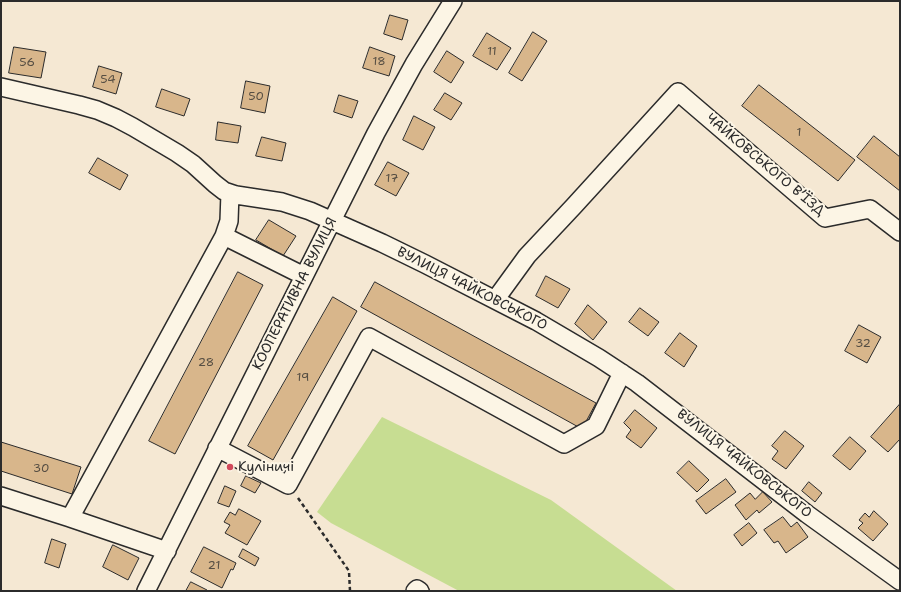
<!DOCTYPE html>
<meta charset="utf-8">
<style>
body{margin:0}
#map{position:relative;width:901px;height:592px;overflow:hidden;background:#f5e8d3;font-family:"Shantell Sans",sans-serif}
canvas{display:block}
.frame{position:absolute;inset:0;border:2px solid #2b2b2b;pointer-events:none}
</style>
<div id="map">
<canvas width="901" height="592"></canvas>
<div class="frame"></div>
</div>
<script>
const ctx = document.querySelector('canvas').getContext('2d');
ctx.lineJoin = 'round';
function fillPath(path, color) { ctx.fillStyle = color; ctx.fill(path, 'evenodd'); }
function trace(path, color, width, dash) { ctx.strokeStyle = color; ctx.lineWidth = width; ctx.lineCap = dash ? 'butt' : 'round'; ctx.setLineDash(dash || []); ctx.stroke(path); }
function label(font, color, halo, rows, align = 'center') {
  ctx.font = font + ' "Shantell Sans",sans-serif'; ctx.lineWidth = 4; ctx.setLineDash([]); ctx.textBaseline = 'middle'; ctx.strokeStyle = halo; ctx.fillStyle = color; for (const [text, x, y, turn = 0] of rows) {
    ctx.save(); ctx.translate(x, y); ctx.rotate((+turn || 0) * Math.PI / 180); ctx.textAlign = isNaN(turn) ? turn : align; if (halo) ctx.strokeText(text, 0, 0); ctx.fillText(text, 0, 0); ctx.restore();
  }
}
fillPath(new Path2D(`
 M382 417 551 500 677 591H459L331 523 317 512Z`), '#c7dd92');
const building = new Path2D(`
 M390 15 408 20 402 40 384 34Z
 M533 32 547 41 522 81 509 73Z
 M487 33 511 48 497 70 473 56Z
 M14 47 46 52 41 78 9 73Z
 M370 47 395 56 389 76 363 68Z
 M447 51 464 62 451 83 434 72Z
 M99 66 122 73 116 94 93 87Z
 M246 81 270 86 265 113 241 108Z
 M759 85 855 160 838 181 742 106Z
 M162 89 190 99 184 116 156 107Z
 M445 93 462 103 451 120 434 110Z
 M339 95 358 101 352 118 334 112Z
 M414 116 435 127 423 150 403 140Z
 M218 122 241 126 238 143 216 140Z
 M874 136 900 157V191L857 157Z
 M262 137 286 143 282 161 256 156Z
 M98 158 128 175 120 190 89 173Z
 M388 162 409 173 396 196 375 185Z
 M269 220 296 236 283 256 256 240Z
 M238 272 263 285 175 454 149 441Z
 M546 276 570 289 558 308 536 296Z
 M375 282 596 403 582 429 361 307Z
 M333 297 357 311 273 460 248 446Z
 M588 305 607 322 593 340 575 324Z
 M640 308 659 322 648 336 629 322Z
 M859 325 881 337 867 363 845 351Z
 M680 333 697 346 684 367 665 353Z
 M900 404V439L888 452 871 437Z
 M635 410 657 428 641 448 626 437 631 430 624 423Z
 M785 431 804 446 786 469 772 459 778 451 772 446Z
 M850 437 866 451 850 470 833 456Z
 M1 442 81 467 72 494 1 471Z
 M689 461 709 480 697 492 677 473Z
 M246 476 261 483 255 493 241 486Z
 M726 479 736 492 706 514 696 501Z
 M809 482 822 493 815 502 802 491Z
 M225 486 236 491 229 507 218 503Z
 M763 492 772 502 759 513 757 510 746 520 735 505 750 493 755 499Z
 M239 509 261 521 247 545 225 533 230 525 224 522 230 512 235 515Z
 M874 511 888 524 873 541 858 528 863 523 859 520 865 513 869 517Z
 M783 517 791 527 797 522 808 537 786 553 778 541 774 543 764 530Z
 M749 523 757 533 742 546 734 535Z
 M52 539 66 544 59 568 45 563Z
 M113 545 139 558 128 580 103 567Z
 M204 547 236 563 233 570 231 569 222 588 191 572Z
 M243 549 259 558 255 566 239 557Z
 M191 582 207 590 206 591H186Z`);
fillPath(building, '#d8b68b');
trace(building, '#2b2b2b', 1);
const minor = new Path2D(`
 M1 87 79 105 97 110 116 118 133 127 177 153 193 164 215 184 224 191 236 195 282 202 310 211 382 243 425 264 536 321 599 358 637 383 807 514 900 581
 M224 236 304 276
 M495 300 527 256 573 207 678 92 825 218 870 209 900 232
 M217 448 288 485 369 337 564 444 596 426 622 373
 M1 496 70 518 224 236 229 221 230 193
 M70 518 167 551
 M146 591 376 133 414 64 453 1
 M415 591 417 589 420 591`);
trace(minor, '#2b2b2b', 20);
trace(new Path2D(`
 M298 498 349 571 350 591`), '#2b2b2b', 2.5, [4, 3]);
trace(minor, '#fcf5e5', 17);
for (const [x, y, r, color] of [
 [230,467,4,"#d1495b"]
]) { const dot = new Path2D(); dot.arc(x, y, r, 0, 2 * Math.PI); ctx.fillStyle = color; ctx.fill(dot); trace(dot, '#fcf5e5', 1.5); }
label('12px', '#564e43', null, [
 ["11",492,52],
 ["18",379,62],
 ["56",27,63],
 ["54",108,80],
 ["50",256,97],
 ["1",799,133],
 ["17",392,179],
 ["32",863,344],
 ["28",206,363],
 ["19",303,378],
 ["30",41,469],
 ["21",214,566]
]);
label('14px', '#2b2b2b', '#fcf5e5', [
 ["ЧАЙКОВСЬКОГО В’ЇЗД",765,165,40],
 ["ВУЛИЦЯ ЧАЙКОВСЬКОГО",472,289,27],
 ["КООПЕРАТИВНА ВУЛИЦЯ",295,294,-63],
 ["ВУЛИЦЯ ЧАЙКОВСЬКОГО",744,464,38]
]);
label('14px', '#2b2b2b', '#fcf5e5', [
 ["Куліничі",238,467]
], 'left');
</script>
